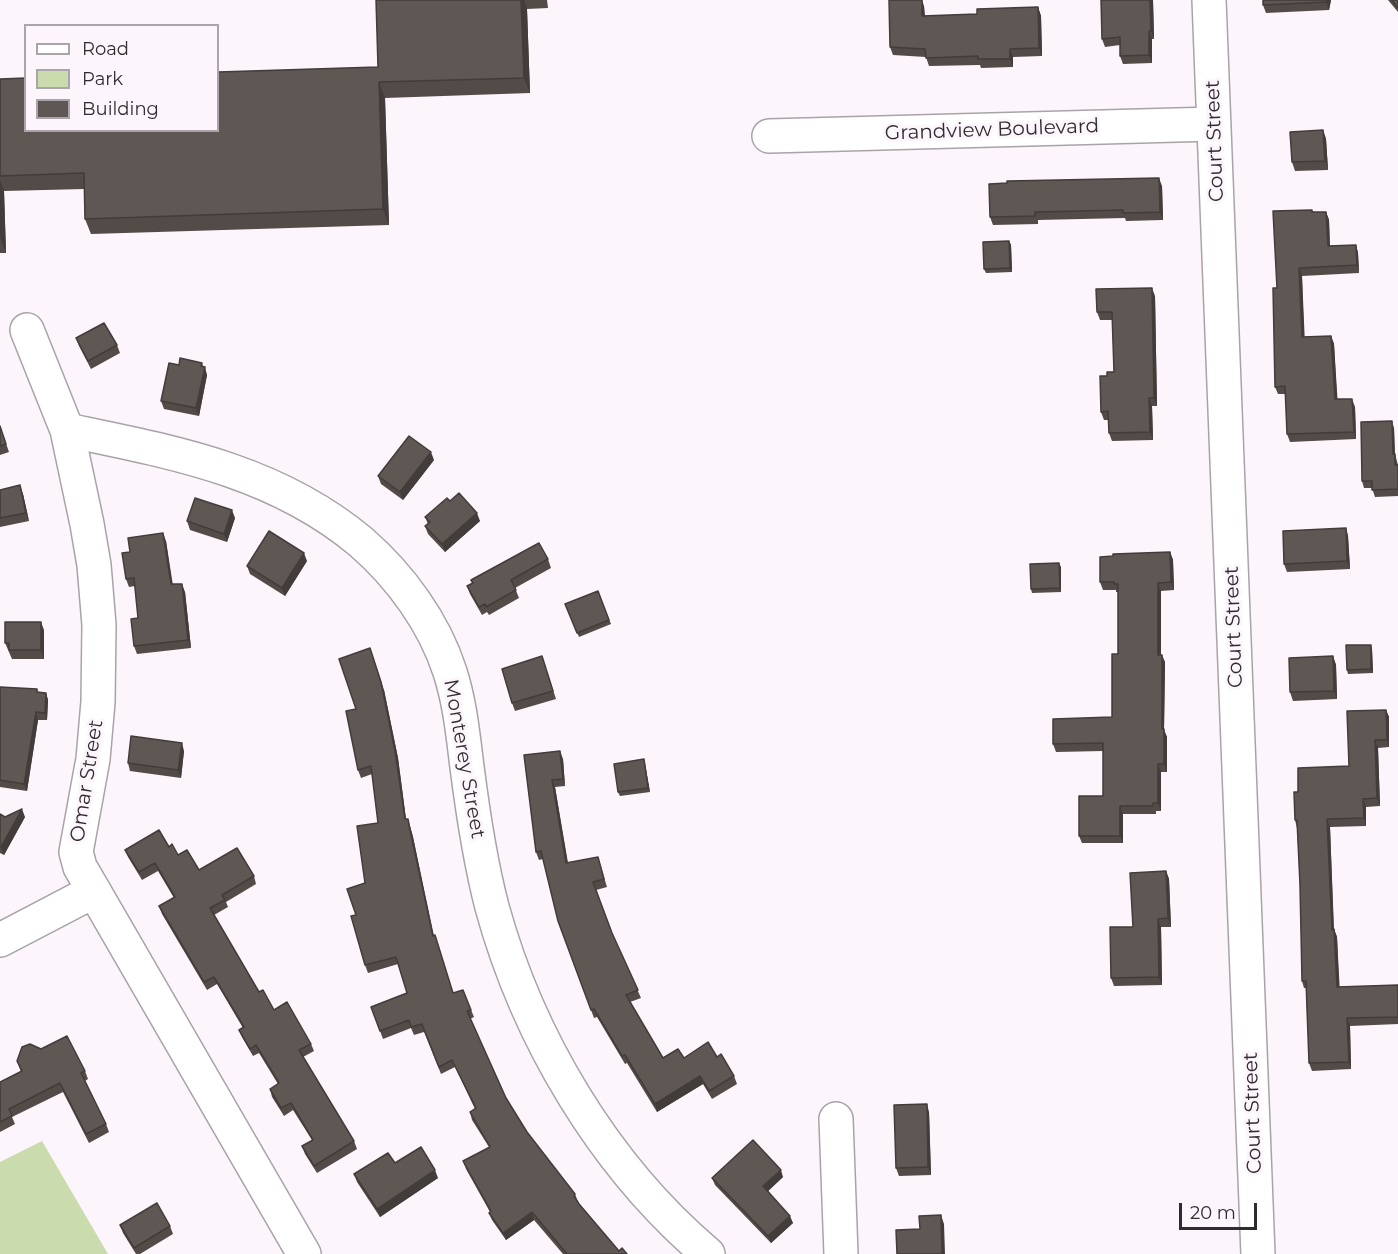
<!DOCTYPE html>
<style>
body{margin:0}
#map{position:relative;width:1398px;height:1254px;overflow:hidden;background:#fcf5fc;font-family:Montserrat,sans-serif}
canvas{display:block}
.legend{position:absolute;left:24px;top:24px;width:195px;height:108px;box-sizing:border-box;background:#fcf5fc;border:2px solid #aaa5aa;margin:0;padding:8px 10px;list-style:none;font-size:18px;color:#2f2c2f}
.legend li{display:flex;align-items:center;gap:12px;height:30px}
.legend b{width:30px;border:2px solid #aaa5aa}
.scale{position:absolute;left:1179px;top:1203px;width:78px;height:27px;box-sizing:border-box;border:3px solid #2f2c2f;border-top:0;padding-left:8px;font-size:18px;line-height:21px;white-space:nowrap;color:#2f2c2f;-webkit-text-stroke:4px #fcf5fc;paint-order:stroke}
</style>
<div id="map">
<canvas width="1398" height="1254"></canvas>
<ul class="legend">
<li><b style="height:8px;background:#fff"></b>Road</li>
<li><b style="height:16px;background:#cadbae"></b>Park</li>
<li><b style="height:16px;background:#5f5753"></b>Building</li>
</ul>
<div class="scale">20 m</div>
</div>
<script>
const ctx = document.querySelector('canvas').getContext('2d');
ctx.lineJoin = 'round';
function fillPath(path, color) { ctx.fillStyle = color; ctx.fill(path, 'evenodd'); }
function trace(path, color, width, dash) { ctx.strokeStyle = color; ctx.lineWidth = width; ctx.lineCap = dash ? 'butt' : 'round'; ctx.setLineDash(dash || []); ctx.stroke(path); }
function label(font, color, halo, rows, align = 'center') {
  ctx.font = font + ' Montserrat,sans-serif'; ctx.lineWidth = 6; ctx.setLineDash([]); ctx.textBaseline = 'middle'; ctx.strokeStyle = halo; ctx.fillStyle = color; for (const [text, x, y, turn = 0] of rows) {
    ctx.save(); ctx.translate(x, y); ctx.rotate((+turn || 0) * Math.PI / 180); ctx.textAlign = isNaN(turn) ? turn : align; if (halo) ctx.strokeText(text, 0, 0); ctx.fillText(text, 0, 0); ctx.restore();
  }
}
fillPath(new Path2D(`
 M42 1141 108 1254H0V1162Z`), '#cadbae');
const minor = new Path2D(`
 M1209 0 1258 1254
 M769 136 1214 124
 M27 330 67 430 87 524 94 565 99 625 98 702 93 759 76 852 80 867 94 891 304 1254
 M67 430C172 452 275 470 361 542 400 576 434 622 450 672 460 703 463 735 467 767 473 814 480 861 492 907 528 1038 604 1166 708 1254
 M0 940 94 891
 M836 1119 841 1254`);
trace(minor, '#a9a3a9', 36);
trace(minor, '#fff', 33);
fillPath(new Path2D(`
 M376 0H547L548 8 527 9 530 93 385 98 389 225 91 234 85 219 84 189 4 191 6 253H0V79L378 67Z
 M1101 0H1153L1154 39H1152V63L1123 64 1120 56V45L1105 47 1102 39Z
 M1263 0H1331L1329 10 1266 13 1263 5Z
 M1388 0H1398V12Z
 M924 6 925 16 977 14 1038 7 1041 16 1042 56 1013 57V67L981 68 980 65 929 66 926 57 893 55 890 47Z
 M1323 130 1326 139 1328 170 1295 171 1292 162Z
 M1162 186 1163 220 1126 221 1125 218 1038 220V224L993 225 990 217Z
 M1312 210 1313 212H1326L1329 220 1330 246 1356 245 1358 253 1359 273 1302 276 1304 337 1331 336 1334 344 1337 399 1355 407 1356 439 1290 442 1287 434 1286 394H1278L1275 387 1277 288Z
 M1009 241 1011 245 1012 272 986 273 984 269Z
 M1155 296 1157 406H1152L1153 440 1112 441 1109 433 1108 420H1104L1101 412 1107 376 1114 372 1112 320H1100L1097 312Z
 M76 338 117 345 120 353 91 369 79 346Z
 M179 365 203 367 207 375 199 416 164 409 161 401Z
 M0 426 9 452 0 455Z
 M1394 428 1395 454 1398 465V496L1375 497 1372 488H1364L1362 481Z
 M434 460 403 500 381 484 378 476Z
 M0 490 23 494 29 521 0 527Z
 M450 501 480 521 445 552 428 534 425 526 428 524 425 517Z
 M235 518 227 542 190 530 187 521Z
 M1346 528 1348 536 1350 569 1287 572 1284 564Z
 M166 541 172 584 185 592 191 648 137 654 134 646 138 618 135 586 129 587 126 579 130 552Z
 M1170 552 1173 560 1174 590 1161 591V655L1165 662 1164 730 1167 737V772H1161V811H1156V814H1123V843H1082L1079 836 1103 796V751L1056 752 1053 744 1112 717 1118 654V592H1116V590H1103L1100 582Z
 M548 559 551 568 515 588 519 598 489 615 487 612 482 615 470 594 467 586 472 583 471 580Z
 M307 561 285 596 250 574 247 566Z
 M1061 567V592L1032 593 1031 589Z
 M598 591 611 624 579 637 565 604Z
 M44 630V659H12L5 643Z
 M1372 649 1373 673 1348 674 1347 670Z
 M542 656 556 699 515 711 512 703Z
 M1333 656 1336 665 1337 699 1293 701 1290 692Z
 M0 687 37 689 38 692 46 693 48 700 47 720H38L27 791 0 787Z
 M384 690 398 758 406 819 410 826 413 837 434 936 453 993 463 990 474 1017 470 1019 506 1098 527 1132 575 1194 578 1202 619 1251 627 1254H563L534 1220 506 1240 492 1220 489 1213 490 1212 466 1169 463 1161 489 1147 472 1120 470 1112 475 1109 455 1067 441 1074 424 1032 414 1035 411 1028 383 1039 371 1007 407 993 398 964 368 973 365 965 356 915 365 883 378 823 372 774 361 778 358 770 356 709Z
 M1386 710 1389 717V747L1378 748 1380 806 1366 807V826L1330 827 1334 929 1337 937 1339 987 1398 985V1024L1350 1026 1351 1069 1312 1071 1309 1063 1306 988H1304L1302 981 1300 885 1297 828 1295 820 1298 792 1349 766Z
 M184 751 181 778 130 771 128 763Z
 M524 755 563 759 565 786 555 787 568 863 598 857 607 887 596 890 612 933 641 998 630 1002 663 1058 717 1057 734 1076 737 1084 712 1099 703 1084 657 1112 627 1063 625 1064 597 1017 594 1018 558 921 543 859 539 860 536 852Z
 M644 759 650 792 620 796 618 792Z
 M0 814 5 817H25L4 855 0 853Z
 M169 847 178 855 199 870 254 876 256 884 226 902 228 907 214 915 259 992 274 1010 311 1044 314 1051 303 1057 354 1141 357 1149 317 1173 305 1154 302 1146 312 1140 293 1110 284 1116 272 1097 270 1089 278 1084 259 1053 253 1056 242 1037 239 1030 243 1028 217 984 207 990 162 914 159 906 174 898 158 871 142 880 128 857 125 850Z
 M1166 871 1169 879 1171 927H1161L1162 985 1114 986 1111 978 1133 927Z
 M17 1061 85 1071 88 1079 85 1081 106 1124 109 1132 89 1143 63 1092 12 1117 15 1124 0 1132V1082L21 1072Z
 M929 1112 931 1175 899 1176 896 1168Z
 M395 1163 438 1178 380 1217 357 1182 354 1174Z
 M783 1177 768 1191 793 1223 771 1243 715 1185 712 1178Z
 M120 1225 170 1226 173 1234 140 1254H136L123 1233Z`), '#524b47');
fillPath(new Path2D(`
 M521 0H524L527 9 530 93 524 78Z
 M922 0 924 6 925 24 922 16Z
 M1150 0H1153L1154 39 1151 31Z
 M1327 0H1331L1329 10 1326 2Z
 M1038 7 1041 16 1042 56 1039 48Z
 M1149 31 1152 39V63L1149 55Z
 M1010 49 1013 57V67L1010 59Z
 M379 82 385 98 389 225 383 209Z
 M1323 130 1326 139 1328 170 1325 161Z
 M1159 178 1162 186 1163 220 1160 212Z
 M0 180 4 191 6 253 0 237Z
 M1326 212 1329 220 1330 254 1328 246Z
 M1009 241 1011 245 1012 272 1010 268Z
 M1356 245 1358 253 1359 273 1357 265Z
 M1299 268 1302 276 1305 345 1302 337Z
 M1152 288 1155 296 1157 406 1154 398Z
 M1331 336 1334 344 1338 407 1335 399Z
 M202 363 204 370 205 367 207 375 199 416 196 408Z
 M1149 398 1152 406 1153 440 1150 432Z
 M1352 399 1355 407 1356 439 1354 432Z
 M1392 421 1394 428 1395 461 1393 454Z
 M431 452 434 460 403 500 400 492Z
 M20 485 23 494 29 521 26 513Z
 M232 510 235 518 227 542 224 534Z
 M477 513 480 521 445 552 442 544Z
 M1346 528 1348 536 1350 569 1347 561Z
 M163 533 166 541 174 592 171 584Z
 M1170 552 1173 560 1174 590 1171 582Z
 M304 553 307 561 285 596 282 588Z
 M1059 563 1061 567V592L1060 588Z
 M1158 583 1161 591V662L1158 655Z
 M182 584 185 592 191 648 188 640Z
 M41 622 44 630V659L41 650Z
 M1371 645 1372 649 1373 673 1371 669Z
 M370 648 384 690 398 758 407 827 405 819Z
 M1162 655 1165 662 1164 730 1167 737V772L1164 764 1162 729Z
 M1333 656 1336 665 1337 699 1334 691Z
 M46 693 48 700 47 720 45 713Z
 M1386 710 1389 717V747L1387 740Z
 M36 712 38 720 27 791 24 784Z
 M1375 740 1378 748 1380 806 1377 798Z
 M182 743 184 751 181 778 178 770Z
 M560 751 563 759 565 786 563 779Z
 M644 759 645 763 650 792 648 788Z
 M1158 764 1161 772V811L1158 803Z
 M552 780 555 787 569 871 566 863Z
 M1363 799 1366 807V826L1364 818Z
 M1120 806 1123 814V843L1120 836Z
 M22 809 25 817 4 855 1 847Z
 M408 819 413 837 435 944 433 936Z
 M1327 819 1330 827 1334 937 1332 930Z
 M1166 871 1169 879 1171 927 1168 918Z
 M1158 919 1161 927 1162 985 1159 977Z
 M1334 929 1337 937 1340 994 1337 987Z
 M1347 1018 1350 1026 1351 1069 1349 1062Z
 M700 1076 703 1084 657 1112 655 1104Z
 M927 1104 929 1112 931 1175 928 1167Z
 M435 1170 438 1178 380 1217 377 1209Z
 M781 1170 783 1177 766 1193 763 1186Z
 M532 1212 534 1220 506 1240 503 1233Z
 M941 1215 944 1224 945 1254H942Z
 M790 1216 793 1223 771 1243 768 1236Z`), '#423d3a');
const building = new Path2D(`
 M376 0H521L524 78 379 82 383 209 85 219 84 173 0 176V79L26 78V130H218V72L378 67Z
 M889 0H922V16L977 14V9L1038 7 1039 48 1010 49V59H978V56L926 58 925 49 890 47Z
 M1101 0H1150L1151 31H1149V55L1120 56V37L1102 39Z
 M1263 0H1327L1326 2 1263 5Z
 M1392 0H1398V8Z
 M1323 130 1325 161 1292 162 1290 132Z
 M1159 178 1160 212 1123 213V210L1035 212V216L990 217 989 184 1007 183V181Z
 M1312 210V212H1326L1328 246 1356 245 1357 265 1299 268 1302 337 1331 336 1335 399H1352L1354 432 1287 434 1285 386 1275 387 1273 288H1277L1273 211Z
 M1009 241 1010 268 984 269 983 242Z
 M1152 288 1154 398H1149L1150 432 1109 433 1108 411 1101 412 1100 376H1107V372H1114L1112 312H1097L1096 289Z
 M104 323 117 345 88 361 76 338Z
 M180 358 202 363 201 366 205 367 196 408 161 401 169 363 179 365Z
 M1392 421 1393 454H1395V465H1398V489L1372 490V481H1362L1361 422Z
 M0 426 6 444 0 446Z
 M409 436 431 452 400 492 378 476Z
 M20 485 26 513 0 518V490Z
 M459 493 477 513 442 544 425 526 430 522 425 517 447 498 450 501Z
 M195 498 232 510 224 534 187 521Z
 M1346 528 1347 561 1284 564 1283 531Z
 M269 531 304 553 282 588 247 566Z
 M163 533 171 584H182L188 640 134 646 131 619 138 618 134 578 126 579 122 553 130 552 128 538Z
 M539 543 548 559 511 580 516 590 486 607 485 604 479 607 467 586 473 583 471 580Z
 M1170 552 1171 582 1158 583V655H1162V729H1164V764H1158V803H1153V806H1120V836H1079V796H1103V743L1053 744V719L1112 717V654H1118V584H1114V582H1100V557L1113 556V554Z
 M1059 563 1060 588 1031 589 1030 564Z
 M598 591 609 620 577 633 565 604Z
 M5 622H41V650H9V643H5Z
 M1346 645H1371V669L1347 670Z
 M370 648 381 682 395 751 405 819H408L410 830 433 936 435 935 453 993 463 990 471 1010 467 1011 506 1098 527 1132 575 1194 574 1196 579 1204 619 1251 622 1248 627 1254H567L532 1212 503 1233 489 1213 491 1211 463 1161 490 1147 470 1112 476 1108 452 1060 439 1067 422 1024 411 1027 409 1020 380 1031 371 1007 407 993 396 957 365 965 351 916 356 915 347 889 365 883 357 826 378 823 371 766 358 770 346 711 356 709 339 659Z
 M542 656 553 691 512 703 502 669Z
 M1333 656 1334 691 1290 692 1289 658Z
 M0 687 37 689V692L46 693 45 713 36 712 24 784 0 780Z
 M1386 710 1387 740H1375L1377 798 1363 799 1364 818 1327 819 1332 930 1334 929 1337 987 1398 985V1017L1347 1018 1349 1062 1309 1063 1306 981H1302L1300 885 1297 820H1295L1294 792H1298V768L1349 766 1347 711Z
 M131 736 182 743 178 770 128 763Z
 M560 751 563 779 552 780 566 863 598 857 604 879 593 882 612 933 638 990 626 995 663 1058 678 1049 684 1058 708 1042 717 1057 721 1054 734 1076 709 1091 700 1076 655 1104 625 1055 622 1056 594 1009 591 1010 558 921 541 851 536 852 524 755Z
 M644 759 648 788 618 792 614 764Z
 M22 809 1 847 0 846V814L5 817Z
 M159 830 169 847 172 844 178 855 187 850 199 870 237 848 254 876 222 895 225 900 210 908 259 992 263 990 274 1010 287 1002 311 1044 299 1050 354 1141 314 1166 302 1146 313 1140 291 1103 281 1108 270 1089 279 1083 256 1045 250 1049 239 1030 244 1027 214 977 204 982 159 906 175 897 155 863 139 872 125 850Z
 M1166 871 1168 918 1158 919 1159 977 1111 978 1110 927H1133L1130 873Z
 M67 1036 85 1071 81 1073 106 1124 86 1134 60 1083 9 1109 12 1116 0 1122V1082L22 1071 17 1061 22 1047 30 1044 41 1049Z
 M927 1104 928 1167 896 1168 894 1105Z
 M753 1140 781 1170 763 1186 790 1216 768 1236 712 1178Z
 M421 1147 435 1170 377 1209 354 1174 388 1153 395 1163Z
 M157 1203 170 1226 134 1248 120 1225Z
 M941 1215 942 1254H897L896 1230 920 1229 919 1216Z`);
fillPath(building, '#5f5753');
trace(building, '#423d3a', 1.5);
label('20px', '#2f2c2f', '#fcf5fc', [
 ["Grandview Boulevard",992,130,-2],
 ["Court Street",1215,141,-92],
 ["Court Street",1234,627,-92],
 ["Monterey Street",464,759,80],
 ["Omar Street",87,781,-81],
 ["Court Street",1253,1113,-92]
]);
</script>
